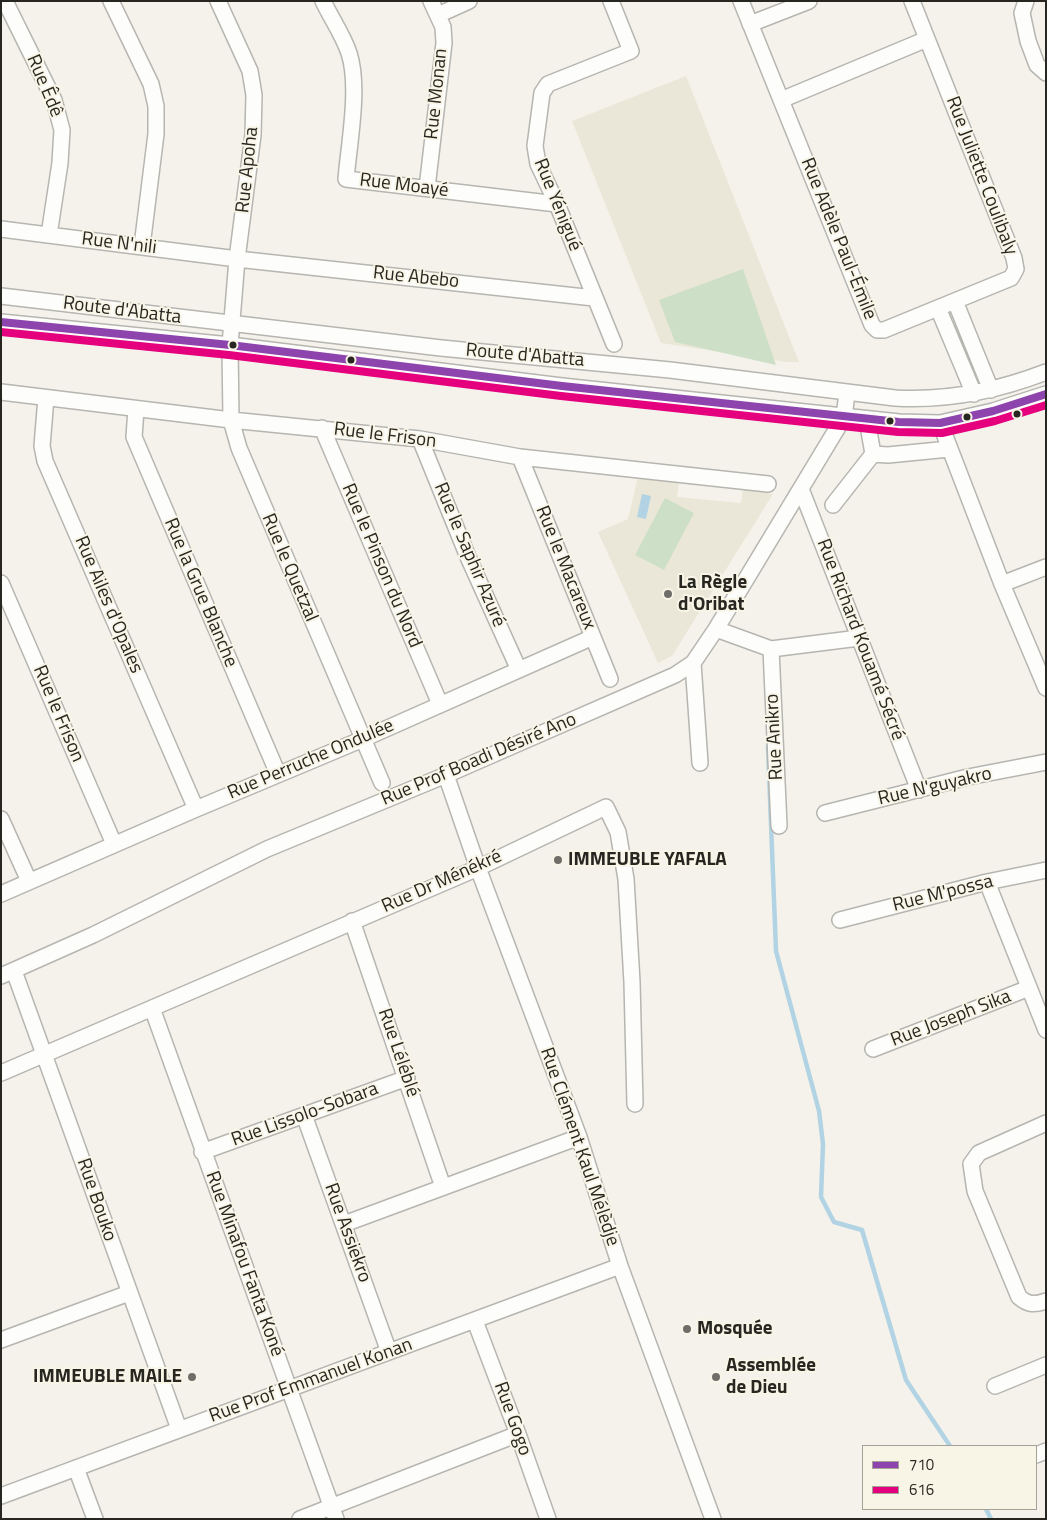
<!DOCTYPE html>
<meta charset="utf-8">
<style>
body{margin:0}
#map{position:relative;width:1047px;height:1520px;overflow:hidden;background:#f4f2eb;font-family:"Titillium Web",sans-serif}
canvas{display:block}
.frame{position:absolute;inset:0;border:2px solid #272620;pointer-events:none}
.legend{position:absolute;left:862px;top:1445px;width:175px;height:65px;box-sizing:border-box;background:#f8f5e7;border:1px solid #a4a297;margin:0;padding:6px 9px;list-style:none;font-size:15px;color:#272620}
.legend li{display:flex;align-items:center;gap:10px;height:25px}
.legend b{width:25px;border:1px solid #a4a297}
</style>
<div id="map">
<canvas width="1047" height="1520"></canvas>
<div class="frame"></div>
<ul class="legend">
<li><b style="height:6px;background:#8e44ad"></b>710</li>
<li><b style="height:6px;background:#e5007d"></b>616</li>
</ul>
</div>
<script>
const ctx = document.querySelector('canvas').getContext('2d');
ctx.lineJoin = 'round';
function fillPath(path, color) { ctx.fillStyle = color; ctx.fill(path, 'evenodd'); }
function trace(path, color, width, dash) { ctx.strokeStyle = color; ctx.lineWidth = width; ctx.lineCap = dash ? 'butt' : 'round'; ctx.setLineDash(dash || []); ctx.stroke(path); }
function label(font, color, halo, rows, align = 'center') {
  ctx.font = font + ' "Titillium Web",sans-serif'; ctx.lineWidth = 4; ctx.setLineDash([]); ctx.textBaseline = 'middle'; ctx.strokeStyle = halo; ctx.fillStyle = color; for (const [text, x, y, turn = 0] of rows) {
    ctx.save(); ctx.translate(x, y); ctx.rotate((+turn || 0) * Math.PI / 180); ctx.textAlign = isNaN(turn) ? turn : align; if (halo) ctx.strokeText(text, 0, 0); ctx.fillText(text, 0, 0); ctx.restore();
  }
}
fillPath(new Path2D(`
 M686 76 799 362H786L661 343 572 121Z
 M638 477 679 482 677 497 741 503 743 489 773 494 672 656 658 663 598 532 628 519Z`), '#ebe7d8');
fillPath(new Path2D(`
 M743 269 776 365 675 342 659 300Z
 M665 498 694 513 664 570 635 555Z`), '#cedfc8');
fillPath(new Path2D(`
 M642 494 651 496 646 519 637 517Z`), '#b1d3e3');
trace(new Path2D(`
 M769 742 768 747 776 951 819 1111 823 1144 821 1197 834 1222 862 1230 906 1380 950 1446
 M986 1509 991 1519`), '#b1d3e3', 4.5);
const minor = new Path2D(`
 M5 1 54 100 62 130 60 163 49 235
 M111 1 151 84 156 106V134L142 246
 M218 1 250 71 254 95 253 135 237 259 230 345 231 420 239 448 382 783
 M323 1C331 18 343 35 349 53 360 87 349 143 346 179L557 204
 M611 1 631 51 548 84 542 93 535 146 538 164 557 204 614 344
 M741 1 872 325 877 330H884L1011 278 1016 269 1014 258 912 1
 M1026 1 1022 13 1028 41 1037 65 1046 73
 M438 15 469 1
 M750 24 809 1
 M781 100 927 39
 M427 188 444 43 443 27 431 1
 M1 229 237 259 594 298
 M1 296 441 348 670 370 895 398C947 401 997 391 1046 372
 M955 301 991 390
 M938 308 974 394
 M1 322 230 345 562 386 899 422 940 423 993 411 1046 394
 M1 392 231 420 420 439 520 457 768 484
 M46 398 42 446 45 461 196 809
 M136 409 134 437 278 774
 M867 420 873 454 888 455 949 449
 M940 423 1002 584 1046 688
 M322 428 440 704
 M420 439 468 557 519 670
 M520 457 610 679
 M801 489 919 790
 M833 505 873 454
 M1 583 114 844
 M1002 584 1046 567
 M716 629 771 649 859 638
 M771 649 779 826
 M693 663 700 763
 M446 775 478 868 579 1137 620 1266 713 1519
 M825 813 968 777 1046 762
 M1 819 29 881
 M987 882 1046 1030
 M1 894 196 809 363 739 593 637
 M840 920 987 882 1046 870
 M352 921 443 1187
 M14 971 179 1429
 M1 976 93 935 267 849 446 775 675 675 693 663 716 629 844 417 847 393
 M152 1008 336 1519
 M873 1049 1029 988
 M1 1073 478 868 606 807 618 832 626 879 632 982 635 1104
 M304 1115 389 1352
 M1046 1123 979 1153 971 1164 975 1191 1019 1297C1028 1305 1035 1305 1046 1301
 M202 1152 407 1078
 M344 1224 579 1137
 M475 1321 518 1434 548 1519
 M1 1340 129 1293
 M995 1386 1046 1365
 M1036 1455 1046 1451
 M76 1468 95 1519
 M1 1496 620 1266
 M300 1519 518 1434`);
trace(minor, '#b6b5af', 18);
trace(minor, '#fdfdfc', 15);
trace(new Path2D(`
 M1 322 230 345 562 386 899 422 940 423 993 411 1046 394`), '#8e44ad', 8);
trace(new Path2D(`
 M1 332 229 355 561 396 898 432 942 433 995 421 1046 405`), '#e5007d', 8);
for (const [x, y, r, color] of [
 [233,345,4.5,"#272620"],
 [351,360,4.5,"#272620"],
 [1017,414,4.5,"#272620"],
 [967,417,4.5,"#272620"],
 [890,421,4.5,"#272620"],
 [668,594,5,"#6f6d67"],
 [558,860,5,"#6f6d67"],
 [687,1329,5,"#6f6d67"],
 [192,1377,5,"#6f6d67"],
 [716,1377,5,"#6f6d67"]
]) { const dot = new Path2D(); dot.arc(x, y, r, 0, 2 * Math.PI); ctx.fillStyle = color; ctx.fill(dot); trace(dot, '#f8f5e7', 2); }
label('19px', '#272620', '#f8f5e7', [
 ["Rue Êdê",44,86,67],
 ["Rue Monan",437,94,-84],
 ["Rue Apoha",248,170,-84],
 ["Rue Juliette Coulibaly",981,176,69],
 ["Rue Moayé",404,186,7],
 ["Rue Yénigué",557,205,68],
 ["Rue Adèle Paul-Émile",838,239,68],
 ["Rue N'nili",119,244,7],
 ["Rue Abebo",416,278,6],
 ["Route d'Abatta",122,311,7],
 ["Route d'Abatta",525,356,5],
 ["Rue le Frison",385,436,7],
 ["Rue le Saphir Azuré",469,555,67],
 ["Rue le Pinson du Nord",381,566,67],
 ["Rue le Quetzal",289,568,67],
 ["Rue le Macareux",565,568,68],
 ["Rue la Grue Blanche",200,593,67],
 ["Rue Ailes d'Opales",108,605,67],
 ["Rue Richard Kouamé Sécré",860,640,69],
 ["Rue le Frison",58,714,67],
 ["Rue Anikro",775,737,-93],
 ["Rue Perruche Ondulée",311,760,-23],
 ["Rue Prof Boadi Désiré Ano",479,760,-23],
 ["Rue N'guyakro",935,787,-13],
 ["Rue Dr Ménékré",442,882,-24],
 ["Rue M'possa",943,894,-14],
 ["Rue Joseph Sika",951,1019,-21],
 ["Rue Léléblé",398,1053,71],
 ["Rue Lissolo-Sobara",305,1115,-20],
 ["Rue Clément Kaul Mélèdje",579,1147,71],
 ["Rue Bouko",96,1200,71],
 ["Rue Assiekro",347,1233,70],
 ["Rue Minafou Fanta Koné",244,1264,70],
 ["Rue Prof Emmanuel Konan",311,1381,-20],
 ["Rue Gogo",512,1419,70]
]);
label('bold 19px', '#272620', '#f8f5e7', [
 ["La Règle",678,583],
 ["d'Oribat",678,605],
 ["IMMEUBLE YAFALA",568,860],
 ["Mosquée",697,1329],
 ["Assemblée",726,1366],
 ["de Dieu",726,1388],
 ["IMMEUBLE MAILE",182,1377,"right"]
], 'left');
</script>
